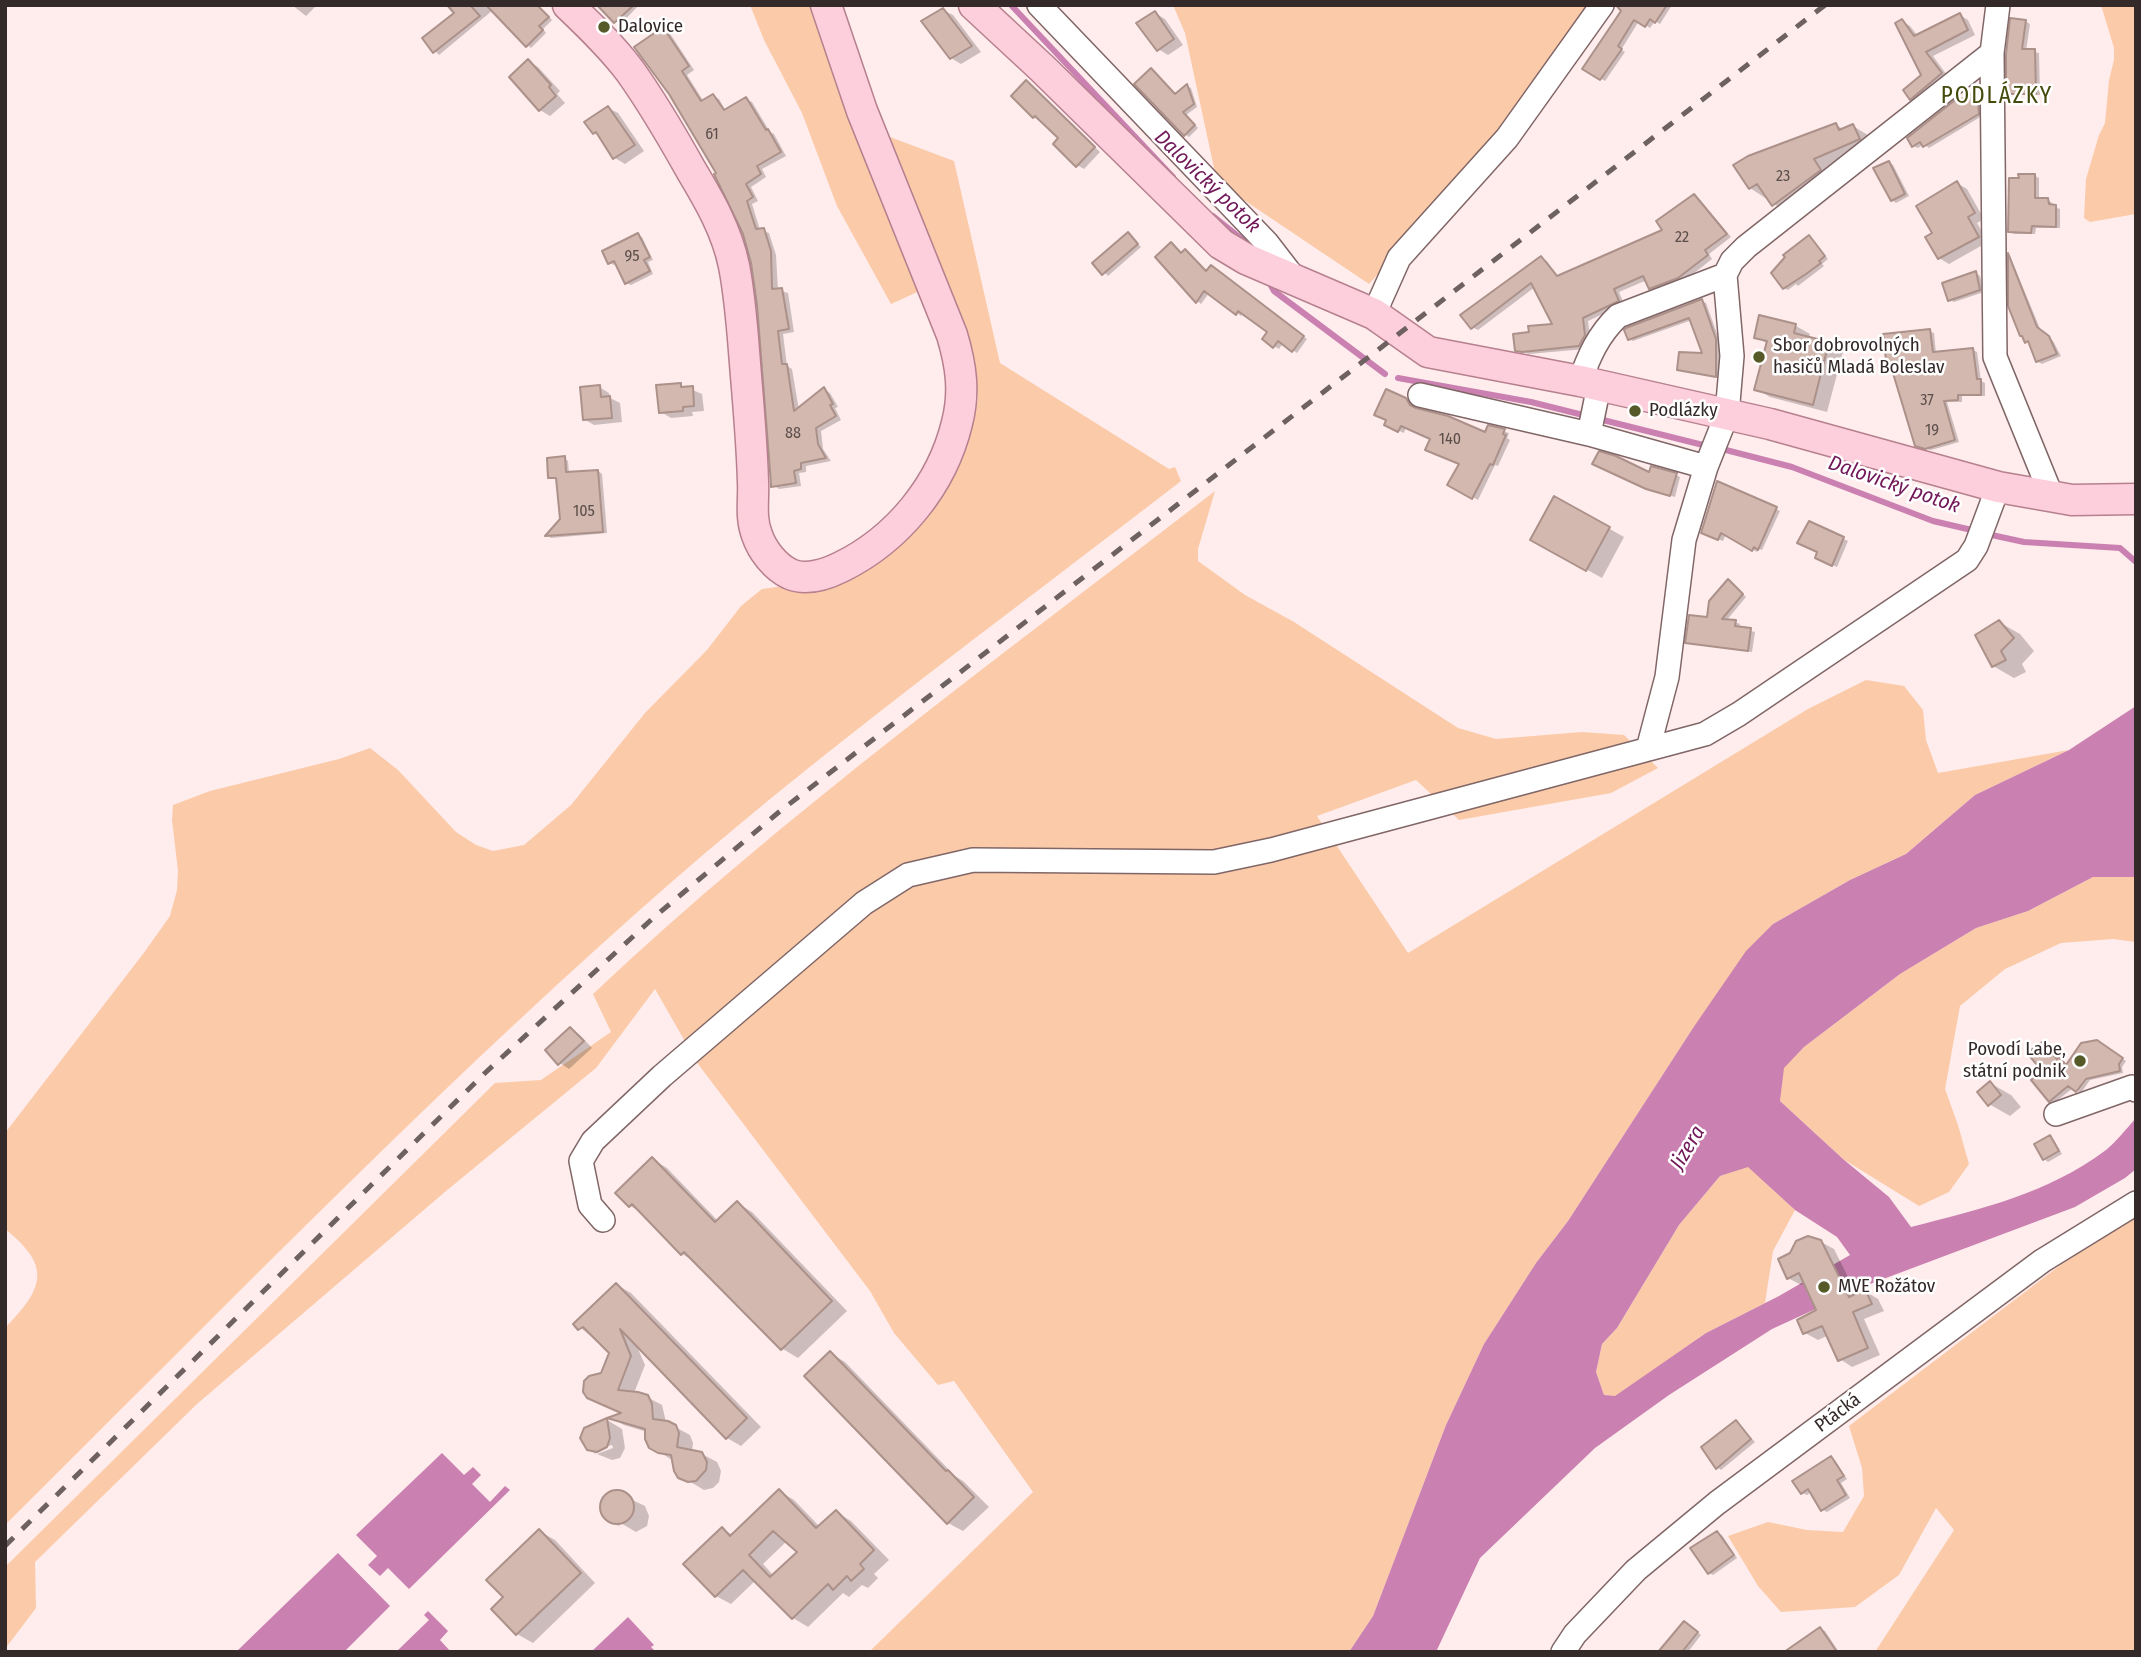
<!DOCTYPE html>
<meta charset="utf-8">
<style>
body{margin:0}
#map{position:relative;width:2141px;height:1657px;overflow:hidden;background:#ffecec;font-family:"Fira Sans Condensed",sans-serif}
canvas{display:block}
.frame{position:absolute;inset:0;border:7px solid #352a2a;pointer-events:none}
</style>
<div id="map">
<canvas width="2141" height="1657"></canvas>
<div class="frame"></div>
</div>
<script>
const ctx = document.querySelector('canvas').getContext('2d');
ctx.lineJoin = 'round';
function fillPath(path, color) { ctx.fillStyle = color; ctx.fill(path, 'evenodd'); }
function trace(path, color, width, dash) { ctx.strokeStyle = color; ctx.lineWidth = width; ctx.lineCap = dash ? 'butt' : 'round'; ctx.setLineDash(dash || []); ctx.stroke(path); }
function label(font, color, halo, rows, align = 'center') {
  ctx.font = font + ' "Fira Sans Condensed",sans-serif'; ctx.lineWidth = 5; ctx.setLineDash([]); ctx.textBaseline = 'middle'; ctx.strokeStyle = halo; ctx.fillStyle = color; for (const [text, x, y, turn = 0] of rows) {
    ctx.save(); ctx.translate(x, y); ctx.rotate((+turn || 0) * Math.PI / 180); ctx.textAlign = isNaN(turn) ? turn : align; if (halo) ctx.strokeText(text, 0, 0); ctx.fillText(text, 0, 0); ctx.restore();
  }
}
fillPath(new Path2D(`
 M750 5H820L924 289 891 304 837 206 802 113 764 40Z
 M1173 5H1597L1498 142 1369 284 1217 182 1185 33Z
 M2101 5H2136V214L2090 222 2084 218 2086 179 2099 135 2105 123 2109 80 2114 60V48Z
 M890 137 954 161 1000 363 1169 469 1175 467 1181 481C1000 621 813 756 642 908 421 1104 215 1317 5 1525V1328C43 1289 53 1267 5 1229V1133L143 954 170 916 177 890 178 871 172 820 173 805 210 791 339 759 370 748 398 770 456 832 476 845 493 851 524 845 571 805 645 713 707 650 741 606 762 589 826 580 944 486 971 433 978 398 950 299Z
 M1215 491 1198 549V561L1245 595 1294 622 1458 728 1496 739 1582 732 1624 735 1658 768 1611 793 1459 820 1416 780 1317 816 1408 953 1808 709 1866 680 1904 686 1923 710 1926 740 1938 773 2069 750 1975 795 1906 854 1850 880 1773 924 1693 1028 1568 1221 1536 1263 1484 1344 1446 1425 1373 1616 1349 1652H869L1033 1492 954 1381 938 1385 894 1333 870 1291 698 1064 655 989 596 1068 446 1191 197 1404 35 1562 36 1608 5 1649V1567L495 1083 541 1080 611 1032 593 994C787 811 1004 654 1215 491Z
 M2093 877H2136V942L2113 939 2061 943 2005 969 1960 1006 1945 1089 1958 1125 1969 1164 1949 1192 1919 1206 1843 1159 1780 1101 1783 1068 1804 1047 1900 974 1976 928 2028 911Z
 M1748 1166 1795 1210 1773 1251 1765 1303 1706 1333 1615 1397 1604 1395 1596 1372 1602 1344 1617 1328 1679 1225 1720 1176Z
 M2136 1217V1652H1875L1954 1530 1936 1508 1899 1575 1855 1607 1781 1612 1758 1586 1728 1536 1768 1522 1807 1530 1843 1532 1864 1496 1862 1468 1849 1426 2063 1263Z`), '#fbcba9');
fillPath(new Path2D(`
 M2136 706V877H2093L2028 911 1976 928 1900 974 1804 1047 1784 1068 1780 1101 1843 1159 1889 1197 1911 1227C1981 1209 2047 1194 2106 1150 2117 1141 2126 1129 2136 1118V1169L2125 1178 2075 1207 1870 1284 1772 1329 1669 1395 1595 1448 1480 1558 1436 1652H1349L1373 1616 1446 1425 1484 1344 1536 1263 1568 1221 1693 1028 1746 951 1773 924 1850 880 1906 854 1975 795 2069 750ZM1748 1167 1795 1210 1837 1237 1850 1255 1779 1296 1706 1333 1615 1396 1604 1395 1596 1372 1602 1344 1617 1328 1679 1225 1720 1176Z
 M442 1453 464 1475 473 1467 481 1475 472 1484 490 1502 505 1486 510 1490 409 1589 388 1568 380 1576 368 1565 377 1556 356 1535Z
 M338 1553 390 1606 344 1652H236Z
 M428 1611 448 1631 440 1640 451 1652H396L429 1620 424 1615Z
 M628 1617 654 1645 651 1647 656 1652H591Z`), '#ca80b0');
fillPath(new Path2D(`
 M292 5H317L306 16Z
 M449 5H538L552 20 543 29 546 33 531 48 493 10 439 55 424 38 457 14Z
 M610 5H639L620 25 606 12Z
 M1627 5H1672L1660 24 1655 21 1650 28 1639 21 1621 50 1625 52 1605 81 1584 68Z
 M943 10 953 15 981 52 961 64 951 58Z
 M1155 13 1165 19 1183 45 1168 55 1158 49Z
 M1960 15 1968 20 1975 35 1933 56 1949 78 1919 103 1911 98 1923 76 1902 21 1910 26 1918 36Z
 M2025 21 2030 24 2026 51 2039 53 2040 95H2013L2008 93Z
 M663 29 669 32 694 70 687 75 704 102 713 96 719 99 726 111 746 99 752 102 770 132 774 134 786 156 762 169 766 177 751 187 758 201 752 204 760 230 769 233 776 255 778 290 788 293 794 332 783 334 787 366 792 369 799 410 824 389 830 393 838 407 835 408 841 420 821 431 823 449 831 461 806 466V472L799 473 801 486 779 489 773 485 762 333 753 262 740 221 719 173Z
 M528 61 538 67 560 91 557 94 565 103 550 116 540 110Z
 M1151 70 1177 95 1187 86 1191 88 1197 107 1186 115 1198 128 1189 137 1185 134Z
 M1026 83 1033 86 1100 152 1084 169 1077 165 1061 138 1034 117Z
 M1973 95 1977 97 1982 107V116L1929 148 1924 144 1918 148 1913 146 1957 104Z
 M608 108 618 113 644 151 625 164 615 158 601 137 594 133Z
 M1836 125 1845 130 1853 126 1871 137 1791 215 1750 188Z
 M1889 163 1893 165 1909 196 1896 203 1892 200Z
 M2035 176 2039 178V200H2048L2052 203V206L2060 209V228H2036L2035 234H2014L2010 231Z
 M1957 183 1967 189 1984 219 1977 223 1988 242 1949 264 1939 258 1935 233Z
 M1694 197 1700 200 1731 237 1709 254 1712 259 1684 281 1656 291 1650 288 1647 280 1619 292 1624 304 1588 321 1590 338 1585 349 1529 354 1516 350 1530 334 1555 325 1535 287 1478 330 1472 327 1541 258 1547 261 1559 277 1665 230Z
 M1128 234 1141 247 1108 276 1095 263Z
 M638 235 642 237 653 260 648 262 653 274 631 285 627 283 617 264 614 265 610 263Z
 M1809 237 1828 259 1822 264 1824 266 1798 286 1796 284 1788 290 1784 288Z
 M1171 244 1183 254 1186 251 1190 254 1207 273 1215 270 1307 339 1297 353 1283 343 1279 349 1274 346 1264 339 1269 332 1243 312 1241 316 1237 313 1209 293 1201 304 1197 301Z
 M2010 256 2041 331 2053 341 2061 356 2042 364 2037 361 2031 344 2027 341 2010 306Z
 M1976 273 1980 276 1984 292 1954 302 1950 300Z
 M1702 301 1706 303 1720 342V378L1679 369 1704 354 1692 320 1633 341 1629 339Z
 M1761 317 1796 326 1810 334 1809 338 1828 343 1843 352 1827 412 1770 397 1756 389 1768 344 1756 337Z
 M1929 331 1934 333 1936 354 1973 350 1977 352 1981 381 1985 383V396H1962V402H1947L1959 442 1931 450 1922 448 1892 362 1887 359Z
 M681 385 702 394 704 411 692 412 693 416 671 418 661 412Z
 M599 387 609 393 610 398 620 403 622 422 594 425 584 419Z
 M1406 400 1411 403 1415 410 1486 435 1489 427 1509 433 1507 438 1510 440 1498 466 1495 465 1478 500 1450 484 1461 464 1432 439 1406 427 1404 433 1391 427Z
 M564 458 568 461 569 473 598 471 602 474 607 533 551 538 548 536 561 520 558 479 550 477Z
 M1650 474 1676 475 1680 477 1675 497 1652 490Z
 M1555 498 1624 537 1602 578 1532 539Z
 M1776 509 1780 511 1762 550 1759 549 1757 552 1726 534 1723 541 1707 535Z
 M1810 523 1848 541 1837 567 1821 560Z
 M1733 584 1746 597 1726 621 1735 622 1740 624 1739 628 1755 632 1752 652 1692 644 1687 642 1709 619Z
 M1999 622 2020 634 2034 651 2022 664 2026 672 2014 678 1993 666Z
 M571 1029 580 1035 592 1048 569 1069 560 1063Z
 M2042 1044 2058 1060 2067 1066 2102 1045 2126 1061 2122 1067 2123 1073 2090 1080 2081 1093 2073 1088 2054 1103 2050 1101Z
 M1990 1083 2011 1095 2021 1107 2010 1116 1989 1104Z
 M2050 1137 2054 1140 2062 1154 2048 1162 2044 1159Z
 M652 1159 667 1168 718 1221 737 1203 752 1212 847 1311 798 1358 783 1349 697 1263 682 1254 643 1213 630 1206 617 1193Z
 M1821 1242 1834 1249 1857 1295 1865 1291 1878 1299 1884 1311 1864 1319 1880 1355 1852 1367 1840 1359 1829 1335 1818 1340 1805 1333 1819 1311 1806 1283 1801 1285 1788 1278Z
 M617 1285 631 1293 761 1427 741 1446 727 1438 636 1344 645 1365 634 1393 647 1397 662 1405 666 1422 690 1435 693 1443 692 1452 702 1454 717 1462 721 1471 719 1482 713 1488 704 1490 689 1481 674 1461 659 1452 647 1432 624 1425 611 1418 624 1414 602 1374 611 1353 576 1324Z
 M830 1353 845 1362 955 1476 963 1481 989 1507 963 1531 948 1523Z
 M607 1420 622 1429 625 1448 620 1458 612 1460 597 1454 613 1448 612 1445 596 1450V1454L588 1449Z
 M1736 1422 1755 1442 1721 1470 1717 1467Z
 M1831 1458 1835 1460 1847 1479 1841 1483 1850 1498 1827 1512 1823 1510 1811 1492 1807 1495 1802 1493Z
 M779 1491 794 1500 820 1527 836 1512 851 1521 889 1560 874 1574 878 1578 868 1588 862 1585 849 1597 843 1593 808 1627 793 1618 756 1580 731 1604 716 1596 722 1529 733 1535ZM787 1541 799 1552 774 1576 763 1564Z
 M616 1492 645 1506 649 1516 647 1526 636 1532 619 1522V1526L625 1530 609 1520 601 1509 603 1499 610 1493Z
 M539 1531 555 1540 595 1583 533 1643 517 1634 493 1609 505 1597Z
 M1717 1533 1722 1535 1737 1558 1713 1575 1709 1573Z
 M1689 1625 1701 1635 1688 1652H1673Z
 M1821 1629 1825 1631 1839 1652H1787Z`), '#0003');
trace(new Path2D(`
 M1011 5 1173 177
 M1213 216 1248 244
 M1269 282 1274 291 1385 374
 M1398 378 1531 402 1707 446
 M1722 449 1792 467 1933 521 1976 531
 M1987 534 2024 542 2120 548 2136 562`), '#ca80b0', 6);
const building = new Path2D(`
 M447 5H470L480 16 433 53 422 38 454 13Z
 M486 5H537L549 17 539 26 543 30 526 47Z
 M597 5H634L614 23Z
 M1616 5H1667L1655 23 1650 19 1645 27 1634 20 1618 46 1622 49 1600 80 1582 69 1621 11Z
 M943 8 972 46 950 59 921 21Z
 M1155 11 1174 39 1157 51 1136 23Z
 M1960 13 1968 30 1926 52 1942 73 1910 100 1903 90 1921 75 1895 23 1902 19 1914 36Z
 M2010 18 2026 20 2022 49H2035L2036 94H2006V54Z
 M663 27 689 66 682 71 701 101 713 94 724 110 746 97 766 130 768 129 781 152 757 166 761 174 746 184 753 197 747 201 756 229 764 228 771 251 772 289 782 288 789 329 778 331 782 364H787L794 411 824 387 833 404 830 405 836 416 816 428 818 444 826 458 801 463V469L794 471 796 483 771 487V484L757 305 751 263 743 234 714 174 716 173 669 94 634 47Z
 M528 59 551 85 549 87 556 96 539 111 509 77Z
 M1151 68 1175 94 1187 84 1194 104 1183 112 1195 125 1184 136 1134 84Z
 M1026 80 1095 147 1076 167 1053 144 1058 138 1035 116 1033 118 1011 96Z
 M1973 93 1978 103 1979 114 1923 147 1920 142 1912 147 1907 138 1955 100 1956 102Z
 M608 106 635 145 613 159 596 132 593 134 584 122Z
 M1836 123 1839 130 1853 124 1860 139 1814 159 1821 170 1772 206 1757 184 1749 189 1733 165 1748 156Z
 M1889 161 1905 194 1891 201 1873 168Z
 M2018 174H2035V198H2048L2049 204 2056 205V227L2032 226 2031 233 2008 232 2009 178H2019Z
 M1957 181 1975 213 1968 217 1979 237 1938 259 1925 237 1932 233 1916 206Z
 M1694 194 1727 234 1705 250 1708 255 1678 278 1649 289 1643 276 1614 289 1619 301 1583 318 1585 335 1579 346 1522 352 1515 351 1513 334 1529 332 1528 326 1552 324 1531 283 1471 329 1460 315 1541 256 1557 276 1662 230 1656 221Z
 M1128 232 1138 244 1102 275 1092 263Z
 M638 233 650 257 644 260 650 271 625 284 614 261 608 264 602 251Z
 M1809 235 1825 256 1819 261 1821 263 1806 274 1783 289 1771 273 1785 257 1783 255Z
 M1171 242 1181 253 1185 249 1206 271 1211 265 1304 336 1292 352 1278 341 1273 348 1262 339 1267 332 1238 311 1236 315 1204 291 1196 303 1155 257Z
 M2008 253 2037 327 2049 336 2057 354 2036 362 2028 341 2025 343 2022 336H2020L2008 306Z
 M1976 271 1980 290 1948 301 1942 283Z
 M1702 299 1716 339V377L1677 370 1679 352 1702 353 1689 318 1628 340 1624 330 1626 328Z
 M1759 315 1796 324 1794 333 1829 342 1813 405 1754 390 1767 341 1754 338Z
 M1930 329 1933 352 1973 348 1977 379H1981V395H1958V400L1944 401 1955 440 1925 449 1915 446 1889 360H1886L1883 334Z
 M681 383V387L693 386 694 406 683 407V411L659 413 656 385Z
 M600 385 601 397 610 396 612 418 583 420 580 387Z
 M1386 389 1406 398 1410 405 1416 408 1448 416 1485 432 1488 425 1505 429 1503 434 1506 435 1493 465 1490 464 1472 499 1447 485 1459 464 1425 450 1430 439 1401 426 1398 432 1384 425 1386 420 1374 415Z
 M1599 451 1616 456 1649 472 1651 466 1677 473 1670 496 1646 489 1592 464Z
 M565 456 566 472 598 470 603 532 545 536 560 519 556 478H548L547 458Z
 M1717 481 1777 507 1758 550 1754 547 1752 551 1721 533 1718 540 1701 533Z
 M1554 496 1610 527 1586 571 1530 540Z
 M1809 521 1844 537 1832 566 1815 558 1817 552 1797 543Z
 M1728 579 1743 594 1722 619 1736 620 1735 626 1751 628 1748 651 1685 643 1689 615 1707 617 1709 601Z
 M1999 620 2014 638 2001 651 2006 660 1992 667 1975 635Z
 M570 1027 584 1041 558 1065 545 1050Z
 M2097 1040 2123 1058 2119 1064 2120 1071 2086 1079 2076 1092 2068 1086 2049 1102 2031 1080 2042 1071 2027 1053 2042 1042 2057 1059 2059 1057 2066 1065 2081 1043Z
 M1990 1081 2001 1095 1988 1106 1977 1092Z
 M2050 1135 2059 1151 2043 1160 2034 1144Z
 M652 1157 715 1222 737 1201 832 1301 781 1350 684 1252 681 1255 632 1204 629 1207 615 1193Z
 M1808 1236 1821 1240 1849 1297 1865 1289 1872 1304 1853 1312 1868 1348 1838 1361 1822 1326 1803 1334 1797 1320 1816 1310 1799 1273 1787 1279 1778 1259 1790 1253 1796 1241Z
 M616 1283 747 1418 726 1439 620 1329 631 1356 618 1390 638 1392 648 1395 652 1404 653 1419 668 1421 676 1425 679 1433 677 1447 702 1452 707 1462 706 1470 696 1481 688 1482 678 1478 674 1471 671 1455 658 1453 649 1448 645 1439V1429L607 1418 621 1413 587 1398 583 1392 584 1381 589 1376 601 1373 609 1353 583 1327 578 1330 573 1324Z
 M830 1351 946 1471 948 1470 974 1497 947 1524 804 1376Z
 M607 1418 610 1438 607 1447 597 1452 587 1450 580 1438 584 1428Z
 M1736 1420 1751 1439 1716 1469 1701 1447Z
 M1831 1456 1844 1476 1837 1480 1846 1495 1821 1511 1808 1489 1801 1494 1792 1481Z
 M779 1489 816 1528 836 1510 874 1550 860 1564 864 1569 851 1581 847 1576 833 1590 828 1584 792 1619 743 1570 715 1597 683 1564 722 1527 730 1536ZM773 1531 797 1552 770 1577 749 1555Z
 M600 1507a17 17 0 1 1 34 0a17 17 0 1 1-34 0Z
 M539 1529 581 1573 516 1635 491 1609 503 1597 486 1580Z
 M1717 1531 1734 1555 1708 1574 1690 1548Z
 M1684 1621 1698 1632 1682 1652H1658Z
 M1820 1627 1837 1652H1784Z`);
fillPath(building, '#d3b8af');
trace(building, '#ab9189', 2);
const minor = new Path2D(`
 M1039 5 1267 243 1294 278
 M1998 5 1992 53 1995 357 2052 497
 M1374 314 1399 258 1507 138 1602 5
 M1580 381C1589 356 1598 335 1618 316L1725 275 1732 261 1746 247 1992 53
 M1420 395 1589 434 1706 467
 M1589 434 1599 386
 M1648 749 1667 677 1684 540 1706 467 1727 414 1732 356 1725 275
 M2056 1114 2132 1087 2136 1090
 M603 1220 590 1205 581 1161 593 1141 662 1076 864 903 908 875 973 860 1214 862 1271 850 1705 734 1739 714 1967 560 1976 546 1998 487
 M1563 1652 1575 1634 1636 1570 1717 1503 2042 1261 2136 1203`);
const major = new Path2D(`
 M568 5C589 25 612 47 630 71 652 102 672 136 691 170 709 200 727 231 734 266 741 301 743 340 746 376 749 411 752 447 753 482 754 500 750 517 757 535 762 550 775 567 790 574 806 581 827 574 841 567 898 539 942 485 957 423 965 392 961 365 952 335L862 111 826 5
 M974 5 1043 69 1221 244 1246 259 1374 314 1428 352 1580 381 1770 424 1998 487 2072 500 2136 499`);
trace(minor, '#806666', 26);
trace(major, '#b6808e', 33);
trace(minor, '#fff', 23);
trace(major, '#fdcedc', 30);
trace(new Path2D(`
 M5 1546 485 1073 652 919 779 812 1825 5`), '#6e6161', 5, [12, 12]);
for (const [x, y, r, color] of [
 [604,27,7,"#555a28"],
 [1759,357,7,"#555a28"],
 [1635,411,7,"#555a28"],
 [2080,1061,7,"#555a28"],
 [1824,1287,7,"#555a28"]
]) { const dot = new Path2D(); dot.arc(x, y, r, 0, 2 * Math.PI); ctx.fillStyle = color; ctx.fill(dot); trace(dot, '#fff', 2.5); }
label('16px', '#5c4e4b', null, [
 ["61",712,135],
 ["23",1783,177],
 ["22",1682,238],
 ["95",632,257],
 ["37",1927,401],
 ["19",1932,431],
 ["88",793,434],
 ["140",1450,440],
 ["105",584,512]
]);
label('19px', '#352a2a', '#fff', [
 ["Dalovice",618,27],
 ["Sbor dobrovolných",1773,346],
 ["hasičů Mladá Boleslav",1773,368],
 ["Podlázky",1649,411],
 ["Povodí Labe,",2066,1050,"right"],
 ["státní podnik",2066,1072,"right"],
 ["MVE Rožátov",1838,1287]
], 'left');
label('19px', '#352a2a', '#fff', [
 ["Ptácká",1838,1413,-37]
]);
label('italic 21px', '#701858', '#fff', [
 ["Dalovický potok",1207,182,44],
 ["Dalovický potok",1894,485,19],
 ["Jizera",1688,1148,-59]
]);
ctx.letterSpacing = '2px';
label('23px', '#454a0d', '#fff', [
 ["PODLÁZKY",1997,97]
]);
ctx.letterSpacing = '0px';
</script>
